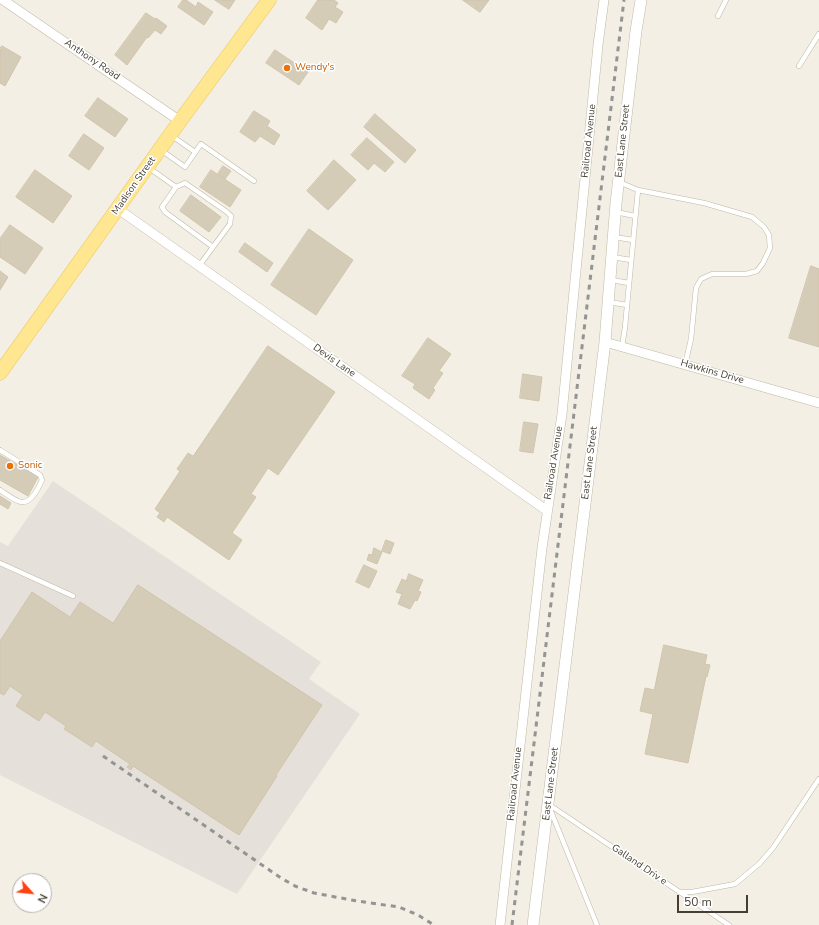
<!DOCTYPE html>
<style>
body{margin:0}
#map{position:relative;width:819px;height:925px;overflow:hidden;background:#f3efe4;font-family:"Nunito Sans",sans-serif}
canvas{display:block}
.north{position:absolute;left:12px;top:873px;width:40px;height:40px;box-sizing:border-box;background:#fff;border:1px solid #b5b2ad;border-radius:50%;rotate:117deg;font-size:11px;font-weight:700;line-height:16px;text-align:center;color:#453f33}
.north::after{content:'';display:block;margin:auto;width:14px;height:18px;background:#ff410f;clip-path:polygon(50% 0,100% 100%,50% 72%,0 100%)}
.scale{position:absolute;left:677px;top:895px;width:71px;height:18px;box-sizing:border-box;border:2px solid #453f33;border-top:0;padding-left:5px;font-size:12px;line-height:14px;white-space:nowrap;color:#453f33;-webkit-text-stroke:3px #fff;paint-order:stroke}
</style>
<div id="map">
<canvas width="819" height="925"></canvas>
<div class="north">N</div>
<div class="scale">50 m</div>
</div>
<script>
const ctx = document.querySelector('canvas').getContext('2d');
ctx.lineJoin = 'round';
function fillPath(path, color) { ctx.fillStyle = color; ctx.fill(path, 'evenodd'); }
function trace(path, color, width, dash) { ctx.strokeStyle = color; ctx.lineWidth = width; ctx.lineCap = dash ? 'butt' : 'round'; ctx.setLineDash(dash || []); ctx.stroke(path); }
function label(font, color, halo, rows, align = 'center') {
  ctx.font = font + ' "Nunito Sans",sans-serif'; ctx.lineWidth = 3; ctx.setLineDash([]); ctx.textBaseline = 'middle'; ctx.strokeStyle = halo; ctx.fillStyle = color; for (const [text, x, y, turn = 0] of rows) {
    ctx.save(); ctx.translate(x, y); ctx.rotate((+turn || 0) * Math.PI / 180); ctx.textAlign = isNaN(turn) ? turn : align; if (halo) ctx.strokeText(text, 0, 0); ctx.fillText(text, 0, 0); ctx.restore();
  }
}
fillPath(new Path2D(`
 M53 481 321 662 309 679 360 714 237 894 0 775V542L8 546Z`), '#e5e0d9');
const building = new Path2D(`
 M183 0H186L196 7 198 2 213 12 204 25 178 7Z
 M215 0H235L229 9Z
 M318 0H334L338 3 335 7 343 12 336 23 329 19 322 30 306 18Z
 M463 0H489L480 12Z
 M146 13 155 19 156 18 167 26 161 34 155 30 148 38 147 37 127 65 115 55Z
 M2 46 21 57 5 86 0 83V49Z
 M275 50 308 72 299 85 266 63Z
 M98 98 128 119 115 137 85 116Z
 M254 111 270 121 267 126 280 135 274 145 260 136 255 142 240 132Z
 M375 114 416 150 405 163 364 127Z
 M84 134 104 148 89 170 69 156Z
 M367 138 394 162 385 172 374 163 368 170 351 155Z
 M334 160 356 180 328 210 307 191Z
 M223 166 231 171 225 179 218 174Z
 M35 170 72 196 53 223 16 197Z
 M211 170 241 190 230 207 200 187Z
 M191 195 221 217 209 232 180 211Z
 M10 225 43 248 25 274 0 257V239Z
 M309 229 353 260 316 315 271 285Z
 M245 243 273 263 267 272 239 252Z
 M811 266 819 269V347L789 338Z
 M0 271 8 277 0 290Z
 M428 338 451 354 439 371 443 373 433 388 435 390 429 399 413 388 415 384 402 376Z
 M268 346 335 392 278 475 268 468 251 494 256 497 232 533 242 540 229 560 167 517 164 522 157 517 160 513 155 509 180 471 177 469 188 453 193 456Z
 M523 374 542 377 539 401 520 398Z
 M524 422 538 424 533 453 520 451Z
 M0 455 38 477 28 496 0 480Z
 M0 496 11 503 8 509 0 504Z
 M386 540 394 543 390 554 382 551Z
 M374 548 382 552 377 564 367 560 369 554 372 555Z
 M364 565 377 571 369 588 356 582Z
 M409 574 423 580 418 591 421 592 417 601 415 600 410 609 398 604 402 594 396 592 402 579 406 581Z
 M138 585 322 705 276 775 277 776 239 835 133 766 131 770 127 767 130 764 96 741 92 747 64 729 66 726 45 712 39 721 16 706 23 695 10 686 4 695 0 693V641L32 592 70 617 80 602 113 623Z
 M664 645 707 655 705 664 710 665 707 677 706 676 688 763 645 754 653 714 640 711 645 688 654 690Z`);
fillPath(building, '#d5ccb8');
trace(building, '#d0c4ab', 1);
const service = new Path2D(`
 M718 16 726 0
 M799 66 819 34
 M172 136 195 152
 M161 150 185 167 201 144 254 181
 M149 168 176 187 162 207 165 212 213 247 199 266
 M619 182 638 190 704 203 752 217 764 227 769 235 770 248 763 263 757 271 746 274H712L701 279 696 288 691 339 685 365
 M176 187 185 183 227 212 231 216 230 224 213 247
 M616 212 635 216
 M614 237 633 240
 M612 257 631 260
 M611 280 629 283
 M609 302 627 305
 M622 347 625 327 638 190
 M0 450 40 475 42 480C39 487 32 502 23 502 17 503 5 493 0 490
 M0 563 73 596
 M548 804 729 925
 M550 809 597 925
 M679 892H692L735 884 759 864 773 848 819 779`);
const minor = new Path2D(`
 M3 0 180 121
 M118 209 546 510 547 506
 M605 342 819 403
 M500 925 542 548 562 414 598 45 604 0`);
const tertiary = new Path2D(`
 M533 925 605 342 616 203 636 31 641 0`);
const primary = new Path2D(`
 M0 373 180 121 269 0`);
trace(service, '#bfb8a6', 5.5);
trace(minor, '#bfb8a6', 10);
trace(tertiary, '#bfb8a6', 12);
trace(primary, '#eac85a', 15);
trace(service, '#fff', 4.5);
trace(minor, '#fff', 9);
trace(tertiary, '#fff', 11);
trace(primary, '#ffe691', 14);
trace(new Path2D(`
 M103 756 281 878 295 886 314 893 357 901 399 907 418 915 434 925
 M512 925 624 0`), '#949494', 3, [5, 5]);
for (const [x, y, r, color] of [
 [287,68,4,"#e8710a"],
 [10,466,4,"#e8710a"]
]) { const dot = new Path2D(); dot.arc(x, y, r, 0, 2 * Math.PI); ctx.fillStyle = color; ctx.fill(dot); trace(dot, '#fff', 1.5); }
label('10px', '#453f33', '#fff', [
 ["Anthony Road",92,60,34],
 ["Railroad Avenue",589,141,-84],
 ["East Lane Street",623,141,-84],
 ["Madison Street",134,186,-55],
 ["Devis Lane",334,361,35],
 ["Hawkins Drive",712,372,16],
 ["Railroad Avenue",554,463,-81],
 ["East Lane Street",590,463,-83],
 ["Railroad Avenue",515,784,-84],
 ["East Lane Street",551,784,-83],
 ["Galland Driv e",639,865,34]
]);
label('10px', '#c56008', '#fff', [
 ["Wendy's",295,68],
 ["Sonic",18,466]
], 'left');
</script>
